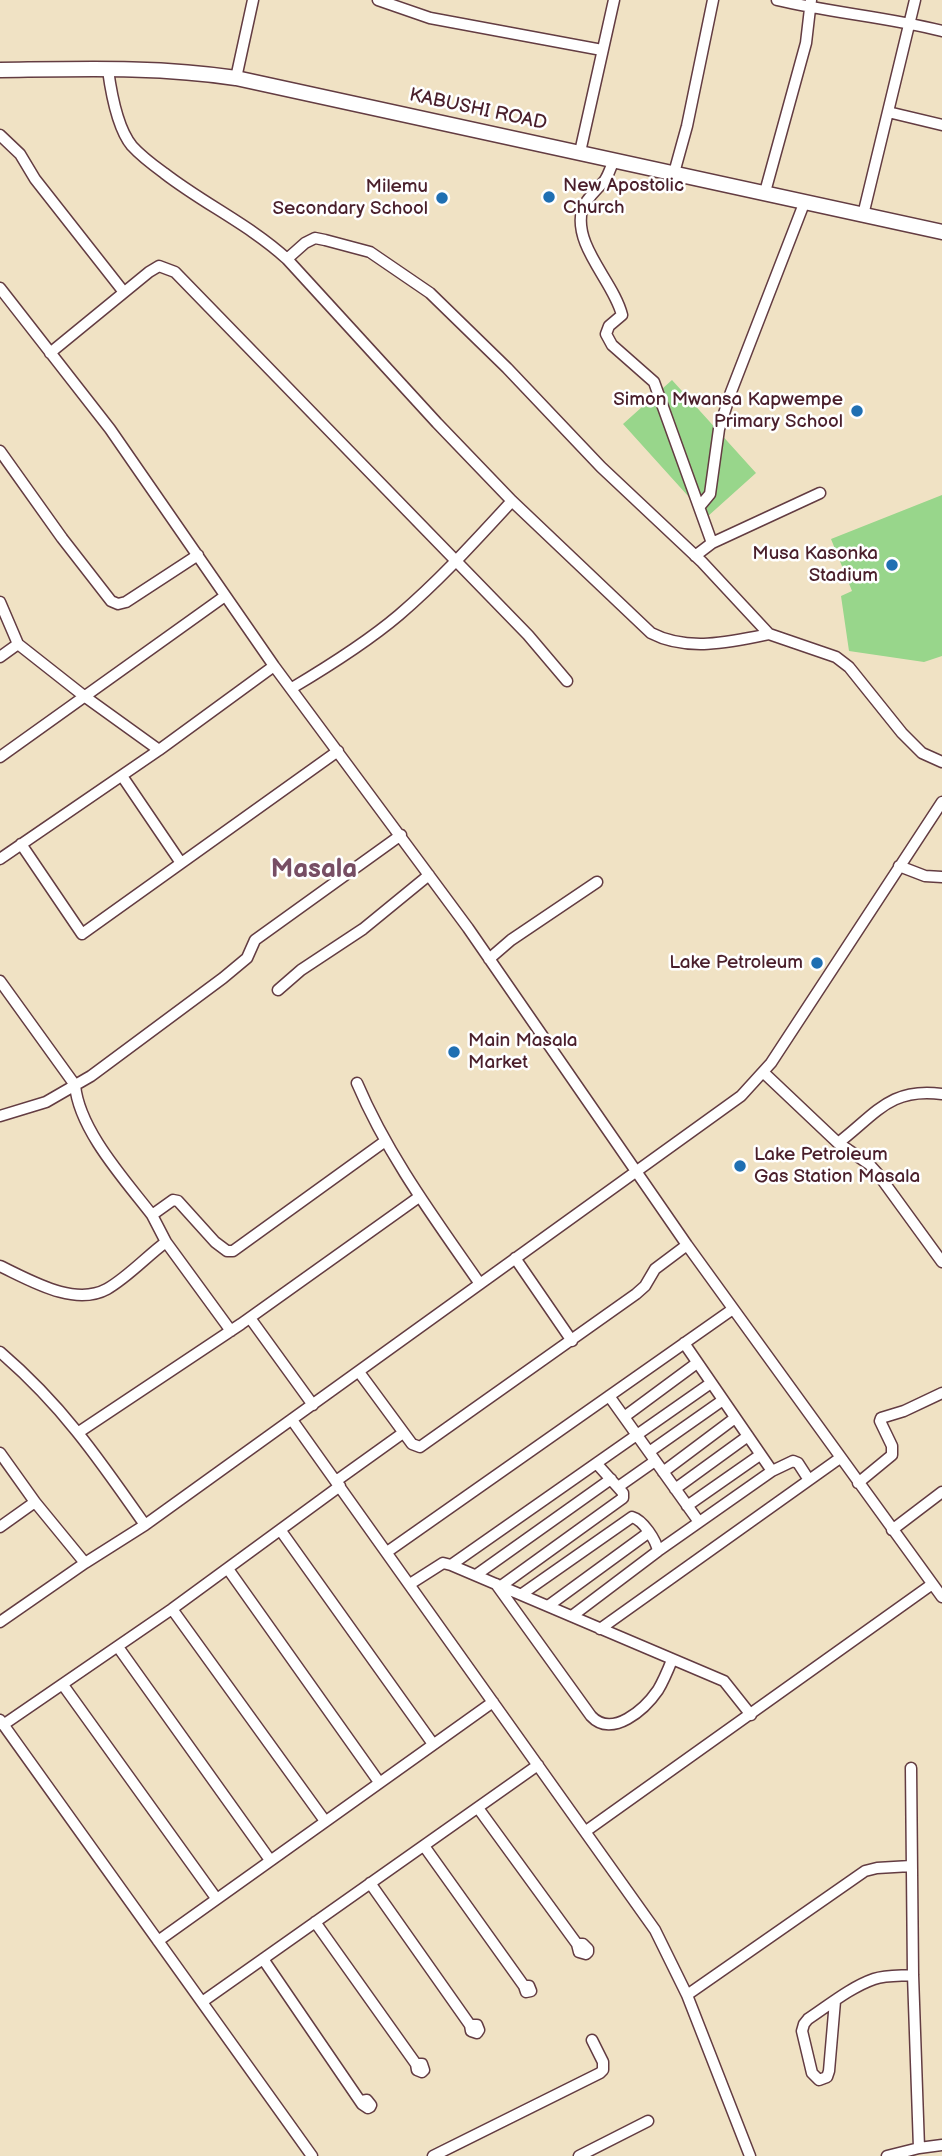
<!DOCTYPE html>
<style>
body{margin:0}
canvas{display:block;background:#f0e2c4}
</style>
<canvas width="942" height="2156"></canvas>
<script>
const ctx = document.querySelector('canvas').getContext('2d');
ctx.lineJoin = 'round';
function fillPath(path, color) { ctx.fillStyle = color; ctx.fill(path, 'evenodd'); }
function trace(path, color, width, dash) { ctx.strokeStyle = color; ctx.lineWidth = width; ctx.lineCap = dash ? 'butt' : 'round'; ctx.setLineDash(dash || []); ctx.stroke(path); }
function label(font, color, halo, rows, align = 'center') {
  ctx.font = font + ' "Balsamiq Sans",sans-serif'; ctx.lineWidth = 5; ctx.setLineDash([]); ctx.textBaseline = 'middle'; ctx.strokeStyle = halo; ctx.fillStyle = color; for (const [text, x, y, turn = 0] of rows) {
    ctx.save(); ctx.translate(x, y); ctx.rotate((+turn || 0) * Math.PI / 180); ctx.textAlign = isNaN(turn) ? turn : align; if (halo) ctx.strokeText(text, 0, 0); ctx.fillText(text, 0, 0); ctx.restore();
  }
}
fillPath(new Path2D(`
 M672 380 756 473 707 517 623 424Z
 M942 495V656L924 662 849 651 841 596 852 591 831 539Z`), '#98d68b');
const minor = new Path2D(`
 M378 0 430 18 602 50
 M777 0C832 13 888 17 942 31
 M108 70C111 92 117 128 132 146 141 156 153 165 164 173 204 204 250 225 287 259
 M236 78 253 0
 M888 112 942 125
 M0 135 20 154 35 179 123 291
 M580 152 614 0
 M614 160C611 166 609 174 605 180 598 189 586 198 582 210 573 246 614 282 622 315L609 326 606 334 612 345 654 382 712 543
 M674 173 687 126 713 0
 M765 192 806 43 811 0
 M863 215 915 0
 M0 288 110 429 274 666 468 928 687 1245 942 1597
 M50 353 149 272 159 266 175 272 528 635 567 681
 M0 451 62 538 111 601 118 604 126 602 198 555
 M700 506 710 494 719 429 731 392 805 201
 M695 556 712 543 820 493
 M0 602 18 644 84 696 159 750
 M769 634C731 642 687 652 651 633L512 501 437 423 287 259 305 243 315 238 325 240 370 252 430 293 507 368 601 467 702 562 769 634 836 657 849 667 902 733 922 753 942 762
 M0 657 18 644
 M292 688C329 666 366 643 399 615 440 580 476 540 512 501
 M0 757 225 596
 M122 776 181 863
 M21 844 82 934 338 751
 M0 859 159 750 274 666
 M899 866 925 876 942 877
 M489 959 511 940 597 882
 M0 981 75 1085C79 1130 125 1180 152 1215
 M278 990 301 970 363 929 429 875
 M763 1072 838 1143 869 1164 878 1174 942 1262
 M357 1083C388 1156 435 1219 480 1284
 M0 1116 46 1102 91 1076 223 978 247 958 255 940 401 835
 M838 1143C876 1114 890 1087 942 1094
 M515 1258 572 1341
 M0 1266C30 1280 74 1307 107 1289 128 1277 147 1256 166 1242
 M250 1318 313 1405
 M231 1331 166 1242 152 1215 173 1200 178 1201 215 1242 227 1251H233L384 1142
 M0 1352C62 1405 99 1459 145 1525
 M359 1372 412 1444 420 1447 636 1294 645 1286 655 1269 687 1245
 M609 1396 699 1522
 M624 1417 697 1363
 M292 1420 655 1930 687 1995 750 2156
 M79 1432 241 1324 419 1197
 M649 1452 723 1400
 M0 1453 35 1502 85 1563
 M772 1471 793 1461 798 1463 809 1480
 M663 1472 735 1418
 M336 1481 403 1433
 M858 1483 892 1455V1446L880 1421 881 1418 904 1411 942 1393
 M618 1487 655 1461
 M675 1489 748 1436
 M687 1506 760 1455
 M0 1527 35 1502
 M892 1530 942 1492
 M281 1531 433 1744
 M387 1552 733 1309
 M451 1565 711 1383
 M228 1569 379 1782
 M476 1575 611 1479
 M410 1584 443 1563 451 1565 724 1681 751 1715
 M496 1584 591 1716C612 1739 645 1709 658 1690 664 1680 668 1670 672 1660
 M501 1586 623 1498V1493L597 1464
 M522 1594 632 1517C643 1520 656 1540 658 1551
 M548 1606 648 1533
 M172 1609 325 1821
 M572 1616 658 1551 772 1471 684 1343
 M0 1622 85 1563 145 1525 741 1096 771 1063 942 802
 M600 1629 840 1458
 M118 1647 270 1860
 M63 1685 216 1898
 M0 1720 312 2156
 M3 1725 172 1609 340 1486
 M478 1808 577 1944 579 1952 586 1954 588 1952V1949L583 1944H577
 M586 1831 931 1585
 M424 1846 524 1986 526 1992 531 1991 529 1986H524
 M370 1883 470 2025 471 2031 477 2033 479 2030 477 2025H470
 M315 1922 416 2064 417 2070 422 2072 424 2070 422 2064H416
 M158 1941 493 1702
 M263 1959 362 2104 368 2108 370 2107 371 2105 367 2100 361 2101
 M687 1995 865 1871 877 1868 911 1866
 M835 2001 829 2071 827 2077 819 2080 812 2073 802 2031 804 2024 808 2019C829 2005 851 1987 874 1979 886 1975 900 1976 913 1975
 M202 2002 538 1765
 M919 2148 942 2145
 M433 2156 600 2073 603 2070V2062L592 2040
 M579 2156 648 2121
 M887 2156 919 2148 913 1975 911 1768`);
const major = new Path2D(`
 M0 70C79 69 158 66 236 78L942 232`);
trace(minor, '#633c42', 13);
trace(major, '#633c42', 17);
trace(minor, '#fff', 10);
trace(major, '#fff', 14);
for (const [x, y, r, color] of [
 [549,197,7,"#1f6fb2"],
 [442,198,7,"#1f6fb2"],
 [857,411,7,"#1f6fb2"],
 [892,565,7,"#1f6fb2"],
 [817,963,7,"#1f6fb2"],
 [454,1052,7,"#1f6fb2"],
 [740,1166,7,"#1f6fb2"]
]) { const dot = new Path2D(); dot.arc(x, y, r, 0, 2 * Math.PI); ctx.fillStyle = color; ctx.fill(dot); trace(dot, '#fff', 2.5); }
label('19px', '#4a1f2b', '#fff', [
 ["KABUSHI ROAD",478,110,12]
]);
label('19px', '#4a1f2b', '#fff', [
 ["New Apostolic",563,186,"left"],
 ["Church",563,208,"left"],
 ["Milemu",428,187],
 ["Secondary School",428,209],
 ["Simon Mwansa Kapwempe",843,400],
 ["Primary School",843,422],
 ["Musa Kasonka",878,554],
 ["Stadium",878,576],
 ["Lake Petroleum",803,963],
 ["Main Masala",468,1041,"left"],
 ["Market",468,1063,"left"],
 ["Lake Petroleum",754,1155,"left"],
 ["Gas Station Masala",754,1177,"left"]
], 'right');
label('bold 26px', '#774e64', '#fff', [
 ["Masala",314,870]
]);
</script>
